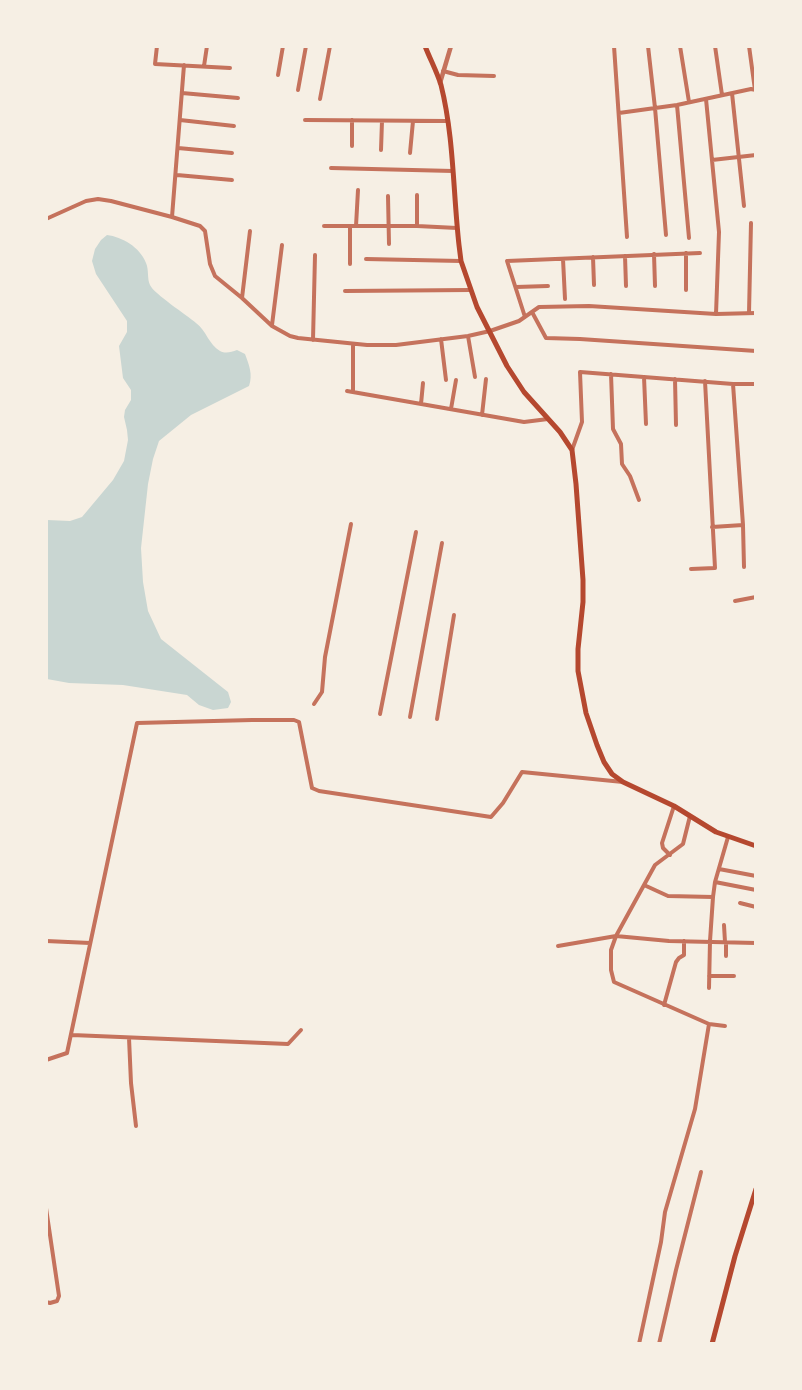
<!DOCTYPE html>
<style>
body{margin:0}
#map{position:relative;width:802px;height:1390px;overflow:hidden;background:#f6efe4;font-family:Figtree,sans-serif}
canvas{display:block}
.frame{position:absolute;inset:0;border:48px solid #f6efe4;pointer-events:none}
</style>
<div id="map">
<canvas width="802" height="1390"></canvas>
<div class="frame"></div>
</div>
<script>
const ctx = document.querySelector('canvas').getContext('2d');
ctx.lineJoin = 'round';
function fillPath(path, color) { ctx.fillStyle = color; ctx.fill(path, 'evenodd'); }
function trace(path, color, width, dash) { ctx.strokeStyle = color; ctx.lineWidth = width; ctx.lineCap = dash ? 'butt' : 'round'; ctx.setLineDash(dash || []); ctx.stroke(path); }
fillPath(new Path2D(`
 M107 235C122 237 140 247 146 263 149 269 147 279 150 285 154 294 187 315 196 323 206 330 209 345 220 351 226 354 231 352 237 350L245 354C249 365 253 374 249 386L191 415 159 441 153 459 148 484 141 548 143 582 148 611 161 639 228 692 231 702 228 708 213 710 199 705 187 695 123 685 69 683 47 679V520L70 521 82 517 113 480 124 461 128 440 127 430 124 417 125 410 131 400V390L123 378 119 346 127 332V321L96 274 92 261 95 249 101 240Z`), '#c9d6d2');
trace(new Path2D(`
 M157 46 155 64 230 68
 M614 46 627 237
 M648 46 655 108 666 235
 M680 46 689 102
 M715 46 722 95
 M749 46 755 90
 M204 66 207 46
 M443 71 458 75 494 76
 M278 75 283 46
 M298 90 306 46
 M182 93 238 98
 M732 93 744 206
 M320 99 330 46
 M706 99 719 232 716 314
 M677 105 689 238
 M619 113 677 105 751 89 756 90
 M180 120 234 126
 M305 120 447 121
 M352 120V146
 M178 148 232 153
 M381 150 382 121
 M410 153 413 121
 M712 160 756 155
 M331 168 453 171
 M177 175 232 180
 M417 195V226
 M388 196 389 244
 M172 217 184 65
 M46 219 86 201 98 199 111 201 172 217 200 226 205 231 210 264 215 276 242 298 272 326 290 336 298 338 367 345H396L468 336 490 331 519 321 539 307 589 306 716 314 756 313
 M324 226H417L457 228
 M350 226V264
 M356 226 358 190
 M686 253V290
 M654 254 655 286
 M625 256 626 286
 M593 257 594 285
 M366 259 461 261
 M563 259 565 299
 M516 287 548 286
 M345 291 470 290
 M242 298 250 231
 M532 312 546 338 580 339 756 351
 M749 313 751 223
 M525 317 507 261 700 253
 M272 325 282 245
 M468 336 475 377
 M441 339 446 380
 M313 340 315 255
 M353 344V392
 M611 374 613 429 621 444 622 464 630 476 639 500
 M644 377 646 424
 M675 379 676 425
 M733 384 743 525 744 567
 M347 391 524 422 548 419
 M421 404 423 383
 M451 409 456 380
 M482 415 486 379
 M572 450 582 422 580 372 733 384H756
 M712 527 743 525
 M691 569 715 568 705 381
 M735 601 756 597
 M314 704 322 692 325 657 351 524
 M380 714 416 532
 M410 717 442 543
 M437 719 454 615
 M690 816 683 844 655 865 616 936 611 950V970L614 982 709 1024 725 1026
 M670 855 663 848 662 843 674 806
 M719 869 756 876
 M715 882 756 890
 M644 885 668 896 713 897
 M740 903 756 907
 M724 925 725 942
 M46 941 90 943
 M558 946 616 936 669 941 756 943
 M726 956V942
 M709 976H734
 M709 988 710 941 713 897 715 882 728 837
 M664 1005 676 962 679 958 684 955V941
 M72 1035 288 1044 301 1030
 M129 1038 131 1083 136 1126
 M46 1060 67 1053 137 723 252 720H294L299 722 312 788 319 791 491 817 503 803 522 772 623 782
 M46 1208 59 1296 57 1301 50 1303 46 1302
 M639 1344 661 1242 665 1212 695 1109 709 1024
 M659 1344 676 1270 701 1172`), '#c5725c', 4);
trace(new Path2D(`
 M440 83 451 46`), '#c5725c', 4.5);
trace(new Path2D(`
 M425 46C430 59 437 72 441 85 454 137 453 192 459 245L461 261 477 307 507 366 524 392 560 432 572 450 576 484 583 580V602L578 649V671L586 713 597 745 604 762 612 774 623 782 674 806 716 832 756 846
 M712 1344 735 1256 756 1189`), '#b5482f', 5);
</script>
